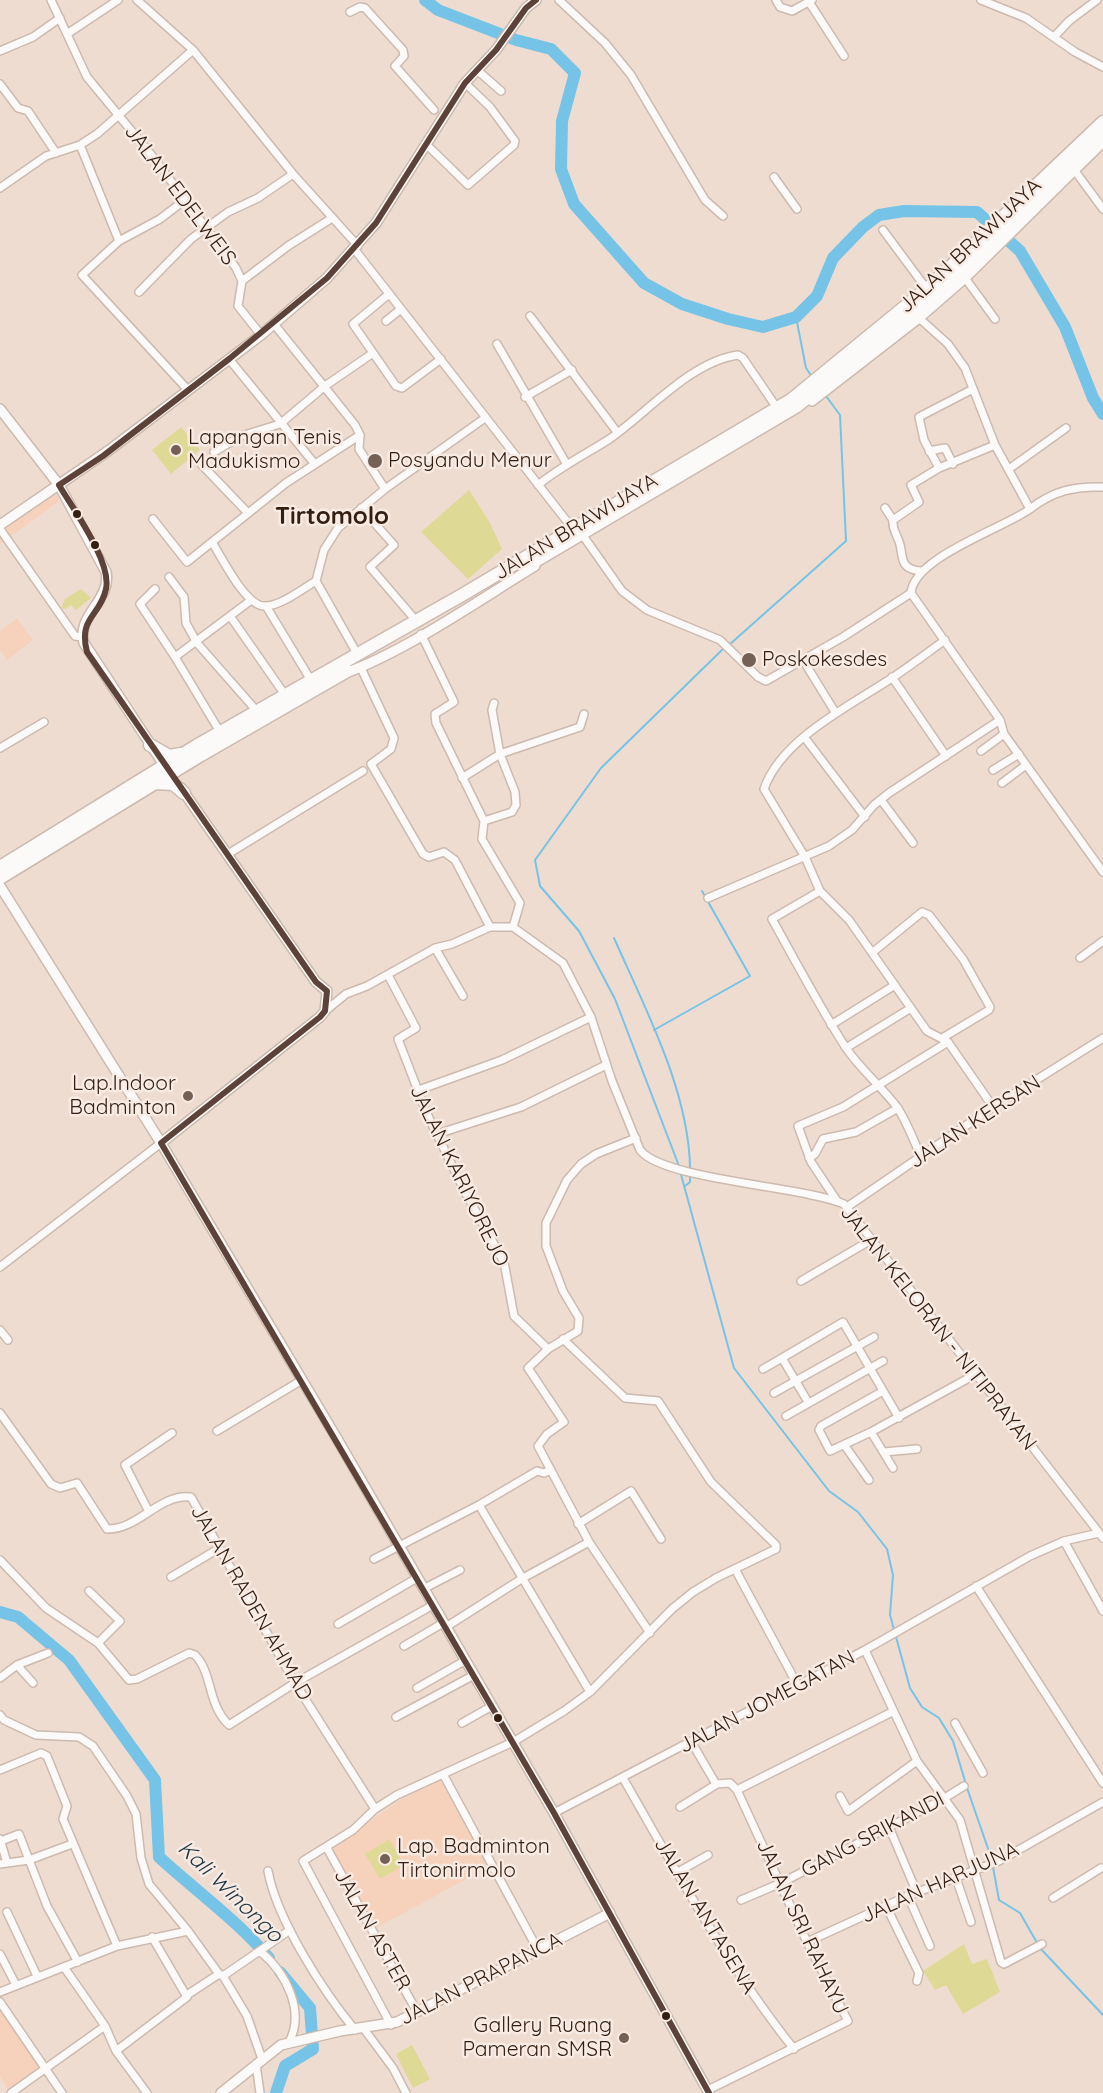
<!DOCTYPE html>
<style>
body{margin:0}
canvas{display:block;background:#eedcd1}
</style>
<canvas width="1103" height="2093"></canvas>
<script>
const ctx = document.querySelector('canvas').getContext('2d');
ctx.lineJoin = 'round';
function fillPath(path, color) { ctx.fillStyle = color; ctx.fill(path, 'evenodd'); }
function trace(path, color, width, dash) { ctx.strokeStyle = color; ctx.lineWidth = width; ctx.lineCap = dash ? 'butt' : 'round'; ctx.setLineDash(dash || []); ctx.stroke(path); }
function label(font, color, halo, rows, align = 'center') {
  ctx.font = font + ' Quicksand,sans-serif'; ctx.lineWidth = 5; ctx.setLineDash([]); ctx.textBaseline = 'middle'; ctx.strokeStyle = halo; ctx.fillStyle = color; for (const [text, x, y, turn = 0] of rows) {
    ctx.save(); ctx.translate(x, y); ctx.rotate((+turn || 0) * Math.PI / 180); ctx.textAlign = isNaN(turn) ? turn : align; if (halo) ctx.strokeText(text, 0, 0); ctx.fillText(text, 0, 0); ctx.restore();
  }
}
fillPath(new Path2D(`
 M54 495 59 497 58 502 0 544V532L4 528Z
 M17 618 33 640 7 660 0 650V631Z
 M439 1779 489 1867 376 1928 329 1849 403 1798Z
 M0 2004 42 2067 9 2091 0 2077Z`), '#f6d2bc');
fillPath(new Path2D(`
 M181 427 200 450 171 474 152 450Z
 M469 490 489 521 502 549 468 579 421 532Z
 M81 589 91 598 76 610 71 605 66 609 61 608 65 599Z
 M389 1839 404 1865 380 1879 365 1854Z
 M964 1944 972 1964 987 1959 1000 1992 963 2014 946 1985 935 1990 923 1971Z
 M412 2045 430 2079 413 2088 396 2054Z`), '#deda95');
trace(new Path2D(`
 M796 317 806 368 812 377
 M729 645 846 541 840 415 826 396
 M614 938C645 1008 689 1091 690 1168
 M654 1030 750 976 702 891
 M679 1166 615 999 579 931 540 886 535 860 601 768 724 648
 M680 1171 734 1368 829 1491 858 1512 887 1549 893 1575 890 1615 910 1688 922 1707 939 1718 953 1741 965 1781
 M685 1186 690 1182V1175
 M967 1788 992 1860
 M993 1867 999 1900 1020 1913 1040 1948 1103 2015`), '#75c4e7', 2);
trace(new Path2D(`
 M425 0 438 10 516 40 551 49 575 73 562 121 561 169 574 204 644 283 682 304 728 319 763 327 796 317 817 296 833 258 863 227 879 215 904 211 977 212 1020 251 1065 327 1093 398 1103 414
 M0 1612 18 1617 69 1660 155 1780 159 1857C196 1891 237 1920 269 1958
 M276 2093 285 2066 313 2049 310 2008 280 1972`), '#75c4e7', 12);
const street = new Path2D(`
 M51 0 87 77 153 157 236 268 242 281 238 306 261 335
 M137 0 193 50 293 174 358 246
 M559 0 605 43 631 75 705 200 723 216
 M776 0 780 7 792 11 812 0
 M981 0 1026 18 1075 52 1103 67
 M809 2 844 56
 M350 12 360 7 365 8 403 50 404 56 395 66 434 110
 M67 34 118 0
 M1054 37 1069 21 1097 0
 M0 51 33 37 60 18
 M477 70 501 91
 M0 84 18 108 28 111 56 153
 M426 144 468 185 514 145 515 141 490 107 465 83
 M80 145 119 241
 M1072 167 1103 209
 M774 177 797 209
 M0 188 46 156 80 145 97 134 193 50
 M186 199 160 219 119 241 82 275 188 390
 M883 230 923 284
 M355 250 569 524
 M965 278 995 319
 M242 281 288 246 332 218
 M139 292 191 239 228 212 258 198 293 174
 M389 294 353 324 396 386 402 388 441 359
 M530 316 617 432
 M919 318 948 344 965 368 995 445 1030 509C1002 529 914 557 911 593L1000 720 1004 734 1103 872
 M386 321 401 309
 M274 324 355 425 360 435 359 449 385 489
 M497 344 566 463
 M229 359 314 463
 M525 397 572 370
 M929 451 945 448 953 464
 M214 452 241 436 280 424 325 386 373 353
 M202 465 248 513
 M939 468 924 440 919 417 973 389
 M1009 469 1066 428
 M538 485C560 467 584 455 608 440 645 415 691 361 738 355L743 358 777 408
 M361 508 394 545 370 567 412 616
 M885 508 893 520
 M1030 509C1053 491 1074 486 1103 487
 M153 519 187 562 286 483 360 435
 M0 529 75 636 82 637
 M584 537 622 591 647 610 720 640 758 677 766 681 843 637 911 593
 M212 542C222 558 246 607 265 606 281 606 302 589 316 581L324 550 338 528 385 489 485 418
 M921 571C896 569 905 553 898 539 895 531 892 528 893 520L919 502 911 485 939 468 995 445
 M169 577 184 597 186 623 197 643 255 709
 M316 581 355 650
 M155 589 140 604 175 657
 M266 606 309 677
 M230 616 283 692
 M421 634 454 702 435 714 436 723 484 821 482 839 520 903 513 927
 M803 660 835 712
 M361 668 394 738 391 749 371 764 423 854 429 857 444 852 455 860 490 927
 M892 677 946 756
 M220 732 175 657 250 601
 M805 738 865 817
 M0 748 44 722
 M981 751 1004 734
 M993 770 1019 754
 M462 778 500 754 580 727 584 714
 M1002 783 1026 765
 M881 800 913 843
 M484 821 512 812 516 805 515 792 500 754 492 710 494 703
 M228 854 363 771
 M820 891 849 920 927 1031 948 1042 993 1107
 M708 898 829 846 852 830 874 805 889 793 1000 720
 M435 948 463 996
 M873 952 922 912 929 915 963 959 990 1007 989 1010 944 1037
 M1080 958 1103 941
 M388 975 416 1028 398 1039 427 1114 465 1192 504 1262 514 1316 548 1349 528 1368 564 1422 547 1434 538 1446 589 1542 650 1633
 M325 1011 346 994 367 986 435 948 452 944 490 927H513L563 963 591 1017 612 1081 640 1150C663 1180 802 1186 844 1204L1103 1538
 M831 1025 895 985
 M846 1048 911 1008
 M416 1091 502 1060 591 1017
 M437 1134 521 1107 606 1065
 M921 1157C914 1141 907 1122 897 1107 881 1086 861 1070 846 1048 819 1006 796 962 772 919L820 891 805 857 764 789C781 739 851 705 892 678 910 666 927 653 945 640
 M809 1158 815 1154 823 1139 856 1132 898 1108
 M837 1201 811 1162 798 1126 843 1107 948 1042
 M847 1207 993 1107 1103 1038
 M0 1267 161 1143
 M801 1281 871 1240
 M0 1330 8 1340
 M548 1349 578 1331 579 1318 563 1291 546 1246V1223L567 1180 581 1164 596 1154 636 1138
 M763 1369 782 1358
 M883 1391 821 1426 819 1430 830 1451 871 1432 976 1374
 M774 1393 874 1337
 M808 1402 782 1358 843 1322 899 1418
 M0 1413 51 1484 60 1488 77 1483 107 1529C138 1530 160 1493 191 1497L295 1683 375 1809
 M786 1416 883 1361
 M217 1431 302 1380
 M871 1432 893 1468
 M845 1446 869 1480
 M884 1452 917 1449
 M479 1505 590 1692
 M149 1512 125 1465 172 1433
 M578 1524 631 1491 661 1539
 M1064 1541 1103 1611
 M374 1559 479 1505 537 1471 544 1473 551 1470
 M0 1560 46 1608 98 1643 129 1680 137 1679 189 1653 195 1655C213 1673 207 1704 229 1725L295 1683 433 1605
 M735 1569 798 1686
 M171 1577 218 1549
 M976 1586 1103 1783
 M423 1589 460 1570
 M89 1591 120 1621 98 1643
 M338 1624 417 1578
 M446 1627 523 1578 589 1542
 M404 1646 443 1623
 M865 1650 917 1761 960 1820 1001 1962 1004 1964 1042 1944
 M17 1665 33 1683
 M0 1678 17 1665 48 1653
 M417 1688 466 1660
 M0 1715 4 1720 36 1735 79 1737 93 1746 127 1796 136 1814 141 1858 149 1884 188 1931 219 1974 223 1976 247 2016 262 2059
 M396 1717 474 1675
 M462 1723 492 1706
 M955 1723 983 1773
 M692 1743 716 1784 730 1783 737 1790 807 1942 848 2021 708 2090
 M0 1770 41 1753 47 1756 67 1806 63 1819 117 1946
 M443 1774 538 1950
 M623 1778C676 1871 727 1965 794 2049
 M737 1790 892 1712
 M840 1796 848 1811 917 1761
 M680 1807 717 1784
 M554 1813 865 1650 1030 1556 1064 1541 1099 1533
 M889 1827 917 1893
 M0 1839 7 1863
 M1 1841 19 1834 47 1906 78 1962
 M327 1848 417 2012
 M0 1864 29 1860 72 1844
 M268 1871C277 1920 323 1991 355 2030
 M678 1872 708 1855
 M956 1878 971 1922
 M908 1896 930 1946
 M1053 1898 1101 1868
 M741 1900 781 1883 943 1799 964 1786
 M886 1906 919 1973 917 1981
 M7 1912 37 1976
 M807 1942 905 1897 999 1861 1103 1802
 M256 1953 261 1952C287 1974 306 2013 288 2044
 M0 1954 16 1985
 M64 1967 105 2026 116 2051 147 2093
 M223 1976 290 1930
 M0 1992 117 1946 188 1931
 M187 1995 219 1974
 M0 2002 62 2093
 M391 2025 303 1861 353 1830 375 1809 397 1795 513 1742 564 1711 590 1692 672 1609 693 1592 716 1578 776 1549V1545L711 1482 658 1401 625 1398 563 1339
 M364 2029 393 2068 406 2093
 M116 2051 187 1997 152 1937
 M256 2064 260 2093
 M11 2093 105 2026`);
const secondary = new Path2D(`
 M812 401 919 318 965 278 1103 142
 M0 409 59 485 106 572C112 600 76 615 84 643L164 765
 M0 525 108 451 261 335 327 278 376 223 465 83 496 50 526 8 536 0
 M343 674C406 651 476 602 535 566
 M0 886 161 1143 336 1437 554 1813 709 2093
 M161 1143 320 1017 325 1011 327 991 316 982 181 788
 M221 2093 281 2045 340 2031 397 2022 610 1913`);
const highway = new Path2D(`
 M525 567 797 406 939 291 1103 133
 M150 745 169 756 181 754
 M155 783 173 784 184 793
 M0 867 196 746 462 595 791 400 929 287 1103 122
 M0 878 201 755 347 671`);
trace(street, '#cdbaaf', 10);
trace(secondary, '#cdbaaf', 12);
trace(highway, '#cdbaaf', 15);
trace(street, '#fcfaf8', 7);
trace(secondary, '#fcfaf8', 9);
trace(highway, '#fcfaf8', 12);
trace(new Path2D(`
 M536 0 526 8 496 50 465 83 376 223 327 278 229 359 103 456 59 485C73 509 112 562 106 589 100 617 78 617 87 652L316 982 327 991 325 1011 320 1017 161 1143 554 1813 709 2093`), '#5c4238', 6);
for (const [x, y, r, color] of [
 [176,450,6,"#746054"],
 [375,461,8,"#746054"],
 [77,514,5,"#331e11"],
 [95,545,5,"#331e11"],
 [749,660,8,"#746054"],
 [188,1096,6,"#746054"],
 [498,1718,5,"#331e11"],
 [385,1859,6,"#746054"],
 [666,2016,5,"#331e11"],
 [624,2038,6,"#746054"]
]) { const dot = new Path2D(); dot.arc(x, y, r, 0, 2 * Math.PI); ctx.fillStyle = color; ctx.fill(dot); trace(dot, '#f7ebe4', 2); }
label('21px', '#331e11', '#f7ebe4', [
 ["JALAN EDELWEIS",180,195,53],
 ["JALAN BRAWIJAYA",970,246,-43],
 ["JALAN BRAWIJAYA",576,527,-31],
 ["JALAN KERSAN",975,1122,-33],
 ["JALAN KARIYOREJO",459,1176,64],
 ["JALAN KELORAN - NITIPRAYAN",938,1328,52],
 ["JALAN RADEN AHMAD",251,1603,60],
 ["JALAN JOMEGATAN",767,1702,-28],
 ["GANG SRIKANDI",873,1835,-28],
 ["JALAN HARJUNA",940,1883,-24],
 ["JALAN ANTASENA",705,1916,59],
 ["JALAN SRI RAHAYU",802,1927,65],
 ["JALAN ASTER",372,1930,61],
 ["JALAN PRAPANCA",481,1979,-27]
]);
label('21px', '#331e11', '#f7ebe4', [
 ["Lapangan Tenis",188,438],
 ["Madukismo",188,462],
 ["Posyandu Menur",388,461],
 ["Poskokesdes",762,660],
 ["Lap.Indoor",176,1084,"right"],
 ["Badminton",176,1108,"right"],
 ["Lap. Badminton",397,1847],
 ["Tirtonirmolo",397,1871],
 ["Gallery Ruang",612,2026,"right"],
 ["Pameran SMSR",612,2050,"right"]
], 'left');
label('italic 22px', '#1c3442', '#f7ebe4', [
 ["Kali Winongo",230,1892,44]
]);
label('bold 24px', '#331e11', '#f7ebe4', [
 ["Tirtomolo",332,517]
]);
</script>
